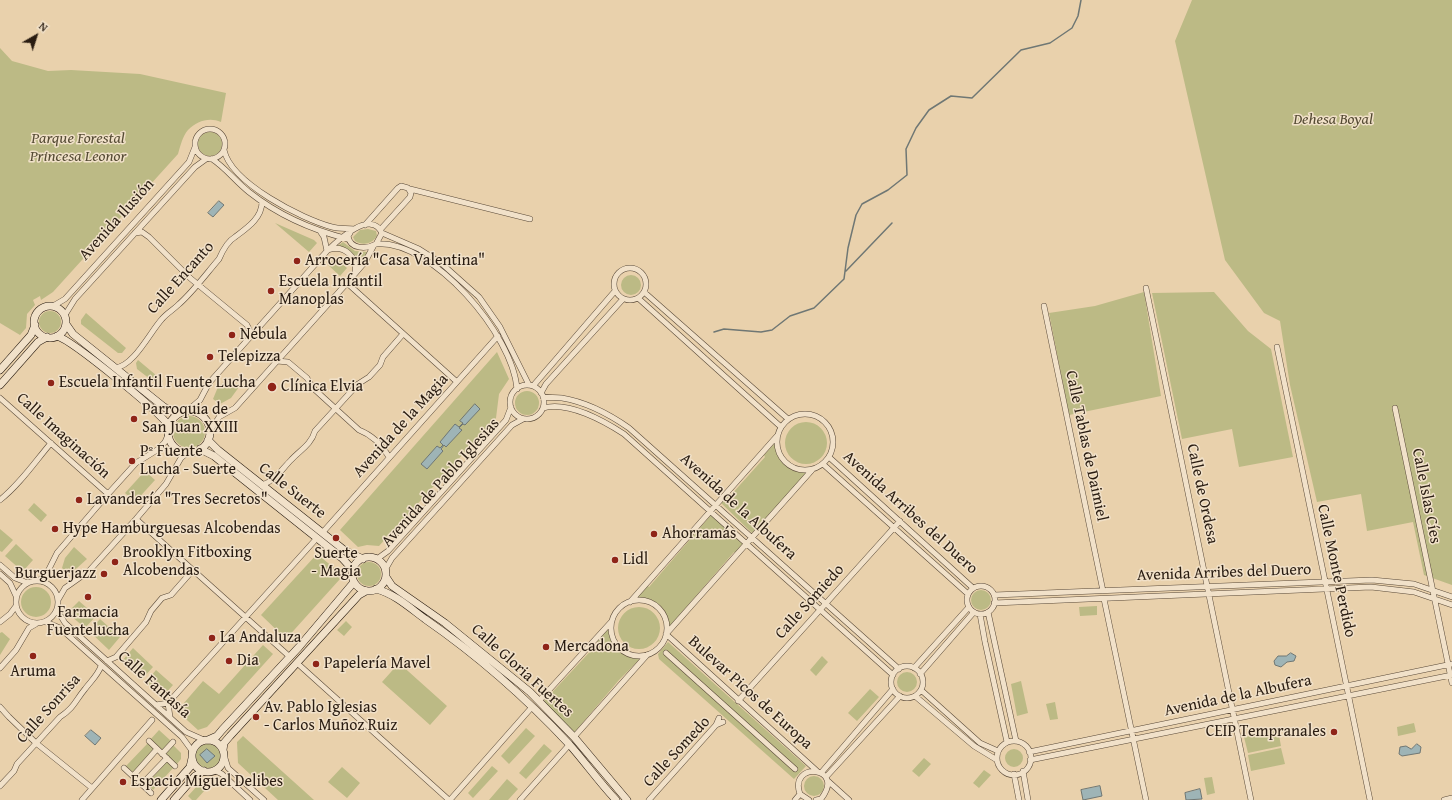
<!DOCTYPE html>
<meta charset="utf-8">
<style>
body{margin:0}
#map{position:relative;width:1452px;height:800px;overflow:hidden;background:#e9d1ac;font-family:"Gentium Book Plus",serif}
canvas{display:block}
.north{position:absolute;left:16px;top:16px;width:40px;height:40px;-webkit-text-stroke:3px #f1e1c9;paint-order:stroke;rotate:39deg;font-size:11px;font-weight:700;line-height:16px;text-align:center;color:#291c11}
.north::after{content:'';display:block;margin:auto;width:14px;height:18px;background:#291c11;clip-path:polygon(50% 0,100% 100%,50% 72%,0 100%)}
</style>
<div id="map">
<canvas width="1452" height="800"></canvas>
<div class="north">N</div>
</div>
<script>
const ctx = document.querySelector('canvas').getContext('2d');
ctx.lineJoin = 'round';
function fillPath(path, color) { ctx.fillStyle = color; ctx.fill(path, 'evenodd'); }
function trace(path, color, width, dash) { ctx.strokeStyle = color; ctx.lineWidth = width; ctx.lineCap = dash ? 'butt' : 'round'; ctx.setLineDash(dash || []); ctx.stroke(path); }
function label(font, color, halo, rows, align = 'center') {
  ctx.font = font + ' "Gentium Book Plus",serif'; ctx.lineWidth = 3; ctx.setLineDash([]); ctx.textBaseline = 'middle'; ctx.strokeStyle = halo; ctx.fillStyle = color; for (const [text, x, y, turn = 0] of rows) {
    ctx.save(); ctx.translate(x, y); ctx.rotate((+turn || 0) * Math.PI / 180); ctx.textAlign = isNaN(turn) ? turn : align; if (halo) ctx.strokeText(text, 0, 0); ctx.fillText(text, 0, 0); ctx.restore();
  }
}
fillPath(new Path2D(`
 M1192 0H1452V585L1424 575 1413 522 1367 531 1361 494 1317 502 1290 385 1280 321 1264 313 1225 260 1175 41Z
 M0 48 12 61 48 71 71 70 140 74 226 93 221 122C209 117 197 121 188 130 183 135 180 147 178 154L53 292 41 300 40 296 33 300 35 305 27 314 26 328 20 335 0 323Z
 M198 144a12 12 0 1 1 24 0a12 12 0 1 1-24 0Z
 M275 223 314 240 317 243 309 252Z
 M368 229 376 231 377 236C372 244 363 246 355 241L353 237 360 230Z
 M343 242 355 251 367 252 362 262 358 263C354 253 347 246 336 247Z
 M335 257 347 268 340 276 328 265Z
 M621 285a10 10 0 1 1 20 0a10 10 0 1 1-20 0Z
 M1144 292 1161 396 1069 415 1049 313 1095 306Z
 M1214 292 1248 331 1271 349 1293 457 1239 467 1232 429 1182 439 1152 293Z
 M39 322a11 11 0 1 1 22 0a11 11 0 1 1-22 0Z
 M86 313 126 348 122 353H118L81 324V320Z
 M497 352 509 379 499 394 496 418 379 546 367 545 358 547 340 530Z
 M138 360 163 381 159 386 137 369 136 363Z
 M228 378 239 387 231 398 220 404 213 399 218 387Z
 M515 403a12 12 0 1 1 24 0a12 12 0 1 1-24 0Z
 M173 432a16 16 0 1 1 32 0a16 16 0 1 1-32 0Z
 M785 443a21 21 0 1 1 42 0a21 21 0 1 1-42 0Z
 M775 443C777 460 790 474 808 472L752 533 721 503 729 495 730 496 765 457 764 455Z
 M145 471 155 480 135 502 125 493Z
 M34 503 47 515 41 522 28 510Z
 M711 515 744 545 736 554 734 552 669 627C666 610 655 597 636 598L647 585 649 587Z
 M0 529 13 540 2 552 0 551Z
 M16 544 33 560 24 570H21L5 556Z
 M74 547 87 559 77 568 68 573 62 568 65 558Z
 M317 554 339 572 340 579 286 639 261 615Z
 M357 574a12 12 0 1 1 24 0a12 12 0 1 1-24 0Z
 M21 602a15 15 0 1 1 30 0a15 15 0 1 1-30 0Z
 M971 600a10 10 0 1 1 20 0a10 10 0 1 1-20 0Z
 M79 601 96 616 85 628 70 615V610Z
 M1097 606V615L1080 616 1079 607Z
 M618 628a21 21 0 1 1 42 0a21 21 0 1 1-42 0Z
 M100 619 120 637 109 650 89 631Z
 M346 621 352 627 344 636 337 630Z
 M608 628C610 648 623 657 641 658L619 680 574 733 544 701 598 643 597 641Z
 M2 632 10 639 0 655V633Z
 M668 642 806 766 794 779 659 659 658 654Z
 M263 645 273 654 207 727 198 730 177 711 203 681 219 694Z
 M133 648 153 667 142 679 123 660Z
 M822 656 828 662 816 676 810 670Z
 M399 663 447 706 430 725 382 682Z
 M156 670 173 685 164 695 161 696 146 682Z
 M897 682a10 10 0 1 1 20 0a10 10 0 1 1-20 0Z
 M1021 681 1028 713 1017 716 1011 684Z
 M870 689 879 697 857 721 848 713Z
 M1055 702 1058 719 1050 720 1046 704Z
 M1414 723 1416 732 1398 736 1397 727Z
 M526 728 535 736 509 764 501 756Z
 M159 730 171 741 162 751 150 740Z
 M1278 730 1281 746 1248 753 1244 737Z
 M243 736 314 800H278L238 763 237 742Z
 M148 743 154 749 133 772 126 766Z
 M544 744 552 751 526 779 519 773Z
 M196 756a12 12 0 1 1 24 0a12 12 0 1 1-24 0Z
 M173 745 181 753V759L177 764 165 754Z
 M1281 748 1285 764 1251 771 1248 755Z
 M1005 758a9 9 0 1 1 18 0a9 9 0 1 1-18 0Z
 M924 758 931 764 919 777 912 771Z
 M167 761 174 767 153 790 147 784Z
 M492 766 498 771 473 798 468 793Z
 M342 767 360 783 347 798 328 782Z
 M984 770 991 775 979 788 973 783Z
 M804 786a10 10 0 1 1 20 0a10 10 0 1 1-20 0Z
 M1212 777 1215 793 1207 795 1204 778Z
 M507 779 518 789 508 800H489Z
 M198 785 205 790 196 800H192L188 796Z`), '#bcba85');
const water = new Path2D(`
 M219 201 224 205 213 217 208 213Z
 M475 404 480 409 465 425 463 424 459 428 462 430 446 447 444 445 441 449 443 451 427 469 421 464 437 446 440 448 443 445 440 442 455 424 459 427 463 423 460 421Z
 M1291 653 1296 656 1294 661 1287 662 1281 667 1275 665 1274 661 1278 656H1286Z
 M91 730 101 738 95 745 85 736Z
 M1417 744 1421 747 1420 753 1402 756 1399 754 1400 747 1406 746 1411 749Z
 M207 749 215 756 207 763 200 755Z
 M1100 786 1102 796 1083 800 1081 790Z
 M1200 789 1202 799 1186 800 1185 793Z`);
fillPath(water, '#9eb4b6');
trace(water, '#6f7774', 1);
trace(new Path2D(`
 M846 271 892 223
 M714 332 724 329 761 332 772 330 790 316 814 308 844 279 848 248 856 215 862 204 888 190 907 175 906 149 916 128 929 110 951 96 972 98 1021 50 1050 43 1072 28 1078 16 1081 0`), '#6f7774', 1.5);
const street = new Path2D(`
 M195 144a15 15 0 1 1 30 0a15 15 0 1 1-30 0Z
 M224 150C231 183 302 219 332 227 339 229 347 228 354 229
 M212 159C226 168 236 182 249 192 278 215 312 230 348 239
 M410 189 530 219
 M365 225 398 188 401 186 408 188 411 193 410 197 380 230
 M135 233 142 232 149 237 190 278 247 325 252 335
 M382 233 419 249 441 263 479 297 500 327 529 385
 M376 244C433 240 513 335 517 389
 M328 250C344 244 358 257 355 273
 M327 251C338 240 371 209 382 233L376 244C367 249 350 250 348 236L350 233
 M614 284a16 16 0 1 1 32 0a16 16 0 1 1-32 0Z
 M347 283 457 382
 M1146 288 1251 800
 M644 292 788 419
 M638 298 781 427
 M53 306 65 299 189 162 195 147
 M1044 306 1103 591
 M65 315 75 299 195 167 206 159
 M1277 347 1370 800
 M277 361 288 362 307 378 313 388 359 430C372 435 382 445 389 457
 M115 368C134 366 150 332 162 319 167 313 173 310 178 305 193 292 206 274 219 259 222 252 228 241 235 237 247 228 262 218 262 202
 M510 402a17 17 0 1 1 34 0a17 17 0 1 1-34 0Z
 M533 386 615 291
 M541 393 546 384 623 299
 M543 397C549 398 556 397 562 398 586 402 609 414 629 428L899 669
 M0 398 108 494
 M543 408C568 401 604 421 624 434L893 675
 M1395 408 1452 683
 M187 411 200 400 209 383 327 251 324 237 320 231
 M777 442a28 28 0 1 1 56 0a28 28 0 1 1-56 0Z
 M209 433 219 417 235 408 347 283 365 262 374 245
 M830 458 973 588
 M824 465 968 594
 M262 485C275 481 282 469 291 460 300 450 311 445 315 431L358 384 369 377 380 365 383 357 403 334
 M0 500C20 484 34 463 51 443
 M136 519 290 657
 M323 532 498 336
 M377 559 388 551 506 420 511 407
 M0 565 15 578 28 583
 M385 570 392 558 512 425 523 419
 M0 574 10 583 16 596
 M16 602a21 21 0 1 1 42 0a21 21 0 1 1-42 0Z
 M38 581 46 575 57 553 108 494 136 463 157 450 165 442 168 435
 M967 600a14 14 0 1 1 28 0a14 14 0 1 1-28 0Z
 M994 595 1372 580 1414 584 1452 597
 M1104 599 1146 800
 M58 600 65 588 89 571 136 519 166 484 181 458 188 452
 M611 628a28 28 0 1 1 56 0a28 28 0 1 1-56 0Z
 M630 602 777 436
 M994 603 1371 587 1414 592 1452 605
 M57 610 65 623 186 732 204 740
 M988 612 1016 741
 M980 614 985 642 1007 742
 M0 622 10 614 16 606
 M46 622 60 628 182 737 193 752
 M667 633 812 470
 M666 634 817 771
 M666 653 795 769
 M107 661 116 657 146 622 151 611 162 598 171 595 193 570
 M297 663 449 800
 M891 682a16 16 0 1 1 32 0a16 16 0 1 1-32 0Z
 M0 668 16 650 29 628 36 624
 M914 668 969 607
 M920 674 974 612
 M921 690 980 743 998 751
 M915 696 974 746 997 760
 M539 701 612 621
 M738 701 900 521
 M168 703 170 717
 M156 705 168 703 317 538
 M0 707 9 717 36 743 92 788
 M716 725 719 718
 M574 737 647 655
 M149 741 175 766
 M997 758a17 17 0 1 1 34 0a17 17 0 1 1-34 0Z
 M1029 752 1452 664
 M162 754 173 742
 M224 755 228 768 264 800
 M1030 760 1452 675
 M124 768 151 793
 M214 770 222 774 250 800
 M1023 771 1028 800
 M821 773 893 689
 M1014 774 1019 800
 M133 776 157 749
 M826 777 900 696
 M828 781 849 800
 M142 784 167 758
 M0 786 14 771 17 764 60 717C74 708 75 701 85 689 91 681 98 675 101 666
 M82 800 152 720
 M450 800 532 707
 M520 800 569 745
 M649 800 716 725 723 722
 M795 800 800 794
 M809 800 800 794C788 761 847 766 821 799L816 800
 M1444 800 1452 798`);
const secondary = new Path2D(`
 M34 322a16 16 0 1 1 32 0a16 16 0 1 1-32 0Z
 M66 324 73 334 164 407 169 410 180 413
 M57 336C73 341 159 411 169 426
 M0 370 31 335 35 325
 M0 385 38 342 47 337
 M168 432a21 21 0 1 1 42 0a21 21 0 1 1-42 0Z
 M208 440 218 450 344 550 363 559
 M200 449 214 456 342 558 353 570
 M352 574a17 17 0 1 1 34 0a17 17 0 1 1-34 0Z
 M386 577 392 586 445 623 530 692 574 737 627 800
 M376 589C395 594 410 608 425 619 477 655 526 698 569 744 585 762 599 782 616 800
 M208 740 217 736 222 730 299 647 354 582
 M192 756a16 16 0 1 1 32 0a16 16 0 1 1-32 0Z
 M223 750 224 743 230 736 359 595 366 591
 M161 800 190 767 192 758
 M174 800 195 776 204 771`);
trace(street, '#594938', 6);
trace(secondary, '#291c11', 8);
trace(street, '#f1e1c9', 5);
trace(secondary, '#f1e1c9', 7);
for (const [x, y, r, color] of [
 [297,261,4,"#8f2418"],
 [271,291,4,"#8f2418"],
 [232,335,4,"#8f2418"],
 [210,357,4,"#8f2418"],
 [51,383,4,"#8f2418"],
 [272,387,5,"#8f2418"],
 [134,419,4,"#8f2418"],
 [132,461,4,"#8f2418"],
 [79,500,4,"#8f2418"],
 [55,529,4,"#8f2418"],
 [654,534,4,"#8f2418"],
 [336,538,4,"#8f2418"],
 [615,560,4,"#8f2418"],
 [115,562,4,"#8f2418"],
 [104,574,4,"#8f2418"],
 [88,597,4,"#8f2418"],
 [212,638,4,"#8f2418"],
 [546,647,4,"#8f2418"],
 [33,656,4,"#8f2418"],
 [229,661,4,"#8f2418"],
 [316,664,4,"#8f2418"],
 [256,717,4,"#8f2418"],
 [1334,732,4,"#8f2418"],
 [123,782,4,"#8f2418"]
]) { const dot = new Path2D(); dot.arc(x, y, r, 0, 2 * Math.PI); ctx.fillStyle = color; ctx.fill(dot); trace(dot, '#f1e1c9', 1.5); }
label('italic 16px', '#554b34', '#f1e1c9', [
 ["Dehesa Boyal",1333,120],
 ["Parque Forestal",78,139],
 ["Princesa Leonor",78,157]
]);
label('16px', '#291c11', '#f1e1c9', [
 ["Avenida Ilusión",117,220,-48],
 ["Calle Encanto",181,278,-48],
 ["Avenida de la Magia",401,426,-48],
 ["Calle Imaginación",63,436,42],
 ["Calle Tablas de Daimiel",1086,446,78],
 ["Avenida de Pablo Iglesias",441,483,-48],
 ["Calle Suerte",292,491,38],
 ["Calle de Ordesa",1202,494,78],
 ["Calle Islas Cíes",1426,496,79],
 ["Avenida de la Albufera",738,507,42],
 ["Avenida Arribes del Duero",910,513,42],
 ["Calle Monte Perdido",1336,571,78],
 ["Avenida Arribes del Duero",1224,573,-2],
 ["Calle Somiedo",810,602,-48],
 ["Calle Gloria Fuertes",522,671,42],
 ["Calle Fantasía",154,685,42],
 ["Bulevar Picos de Europa",750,693,42],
 ["Avenida de la Albufera",1238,696,-12],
 ["Calle Sonrisa",49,709,-48],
 ["Calle Somedo",677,752,-47]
]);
label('16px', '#291c11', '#f1e1c9', [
 ["Arrocería \"Casa Valentina\"",305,261],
 ["Escuela Infantil",279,282],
 ["Manoplas",279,300],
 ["Nébula",240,335],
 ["Telepizza",218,357],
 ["Escuela Infantil Fuente Lucha",59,383],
 ["Clínica Elvia",281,387],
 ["Parroquia de",142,410],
 ["San Juan XXIII",142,428],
 ["Pº Fuente",140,452],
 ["Lucha - Suerte",140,470],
 ["Lavandería \"Tres Secretos\"",87,500],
 ["Hype Hamburguesas Alcobendas",63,529],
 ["Ahorramás",662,534],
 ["Brooklyn Fitboxing",123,553],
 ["Alcobendas",123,571],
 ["Suerte",336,554,"center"],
 ["- Magia",336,572,"center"],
 ["Lidl",623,560],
 ["Burguerjazz",96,574,"right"],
 ["Farmacia",88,613,"center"],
 ["Fuentelucha",88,631,"center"],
 ["La Andaluza",220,638],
 ["Mercadona",554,647],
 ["Dia",237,661],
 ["Papelería Mavel",324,664],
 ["Aruma",33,672,"center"],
 ["Av. Pablo Iglesias",264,708],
 ["- Carlos Muñoz Ruiz",264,726],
 ["CEIP Tempranales",1326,732,"right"],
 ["Espacio Miguel Delibes",131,782]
], 'left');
</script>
